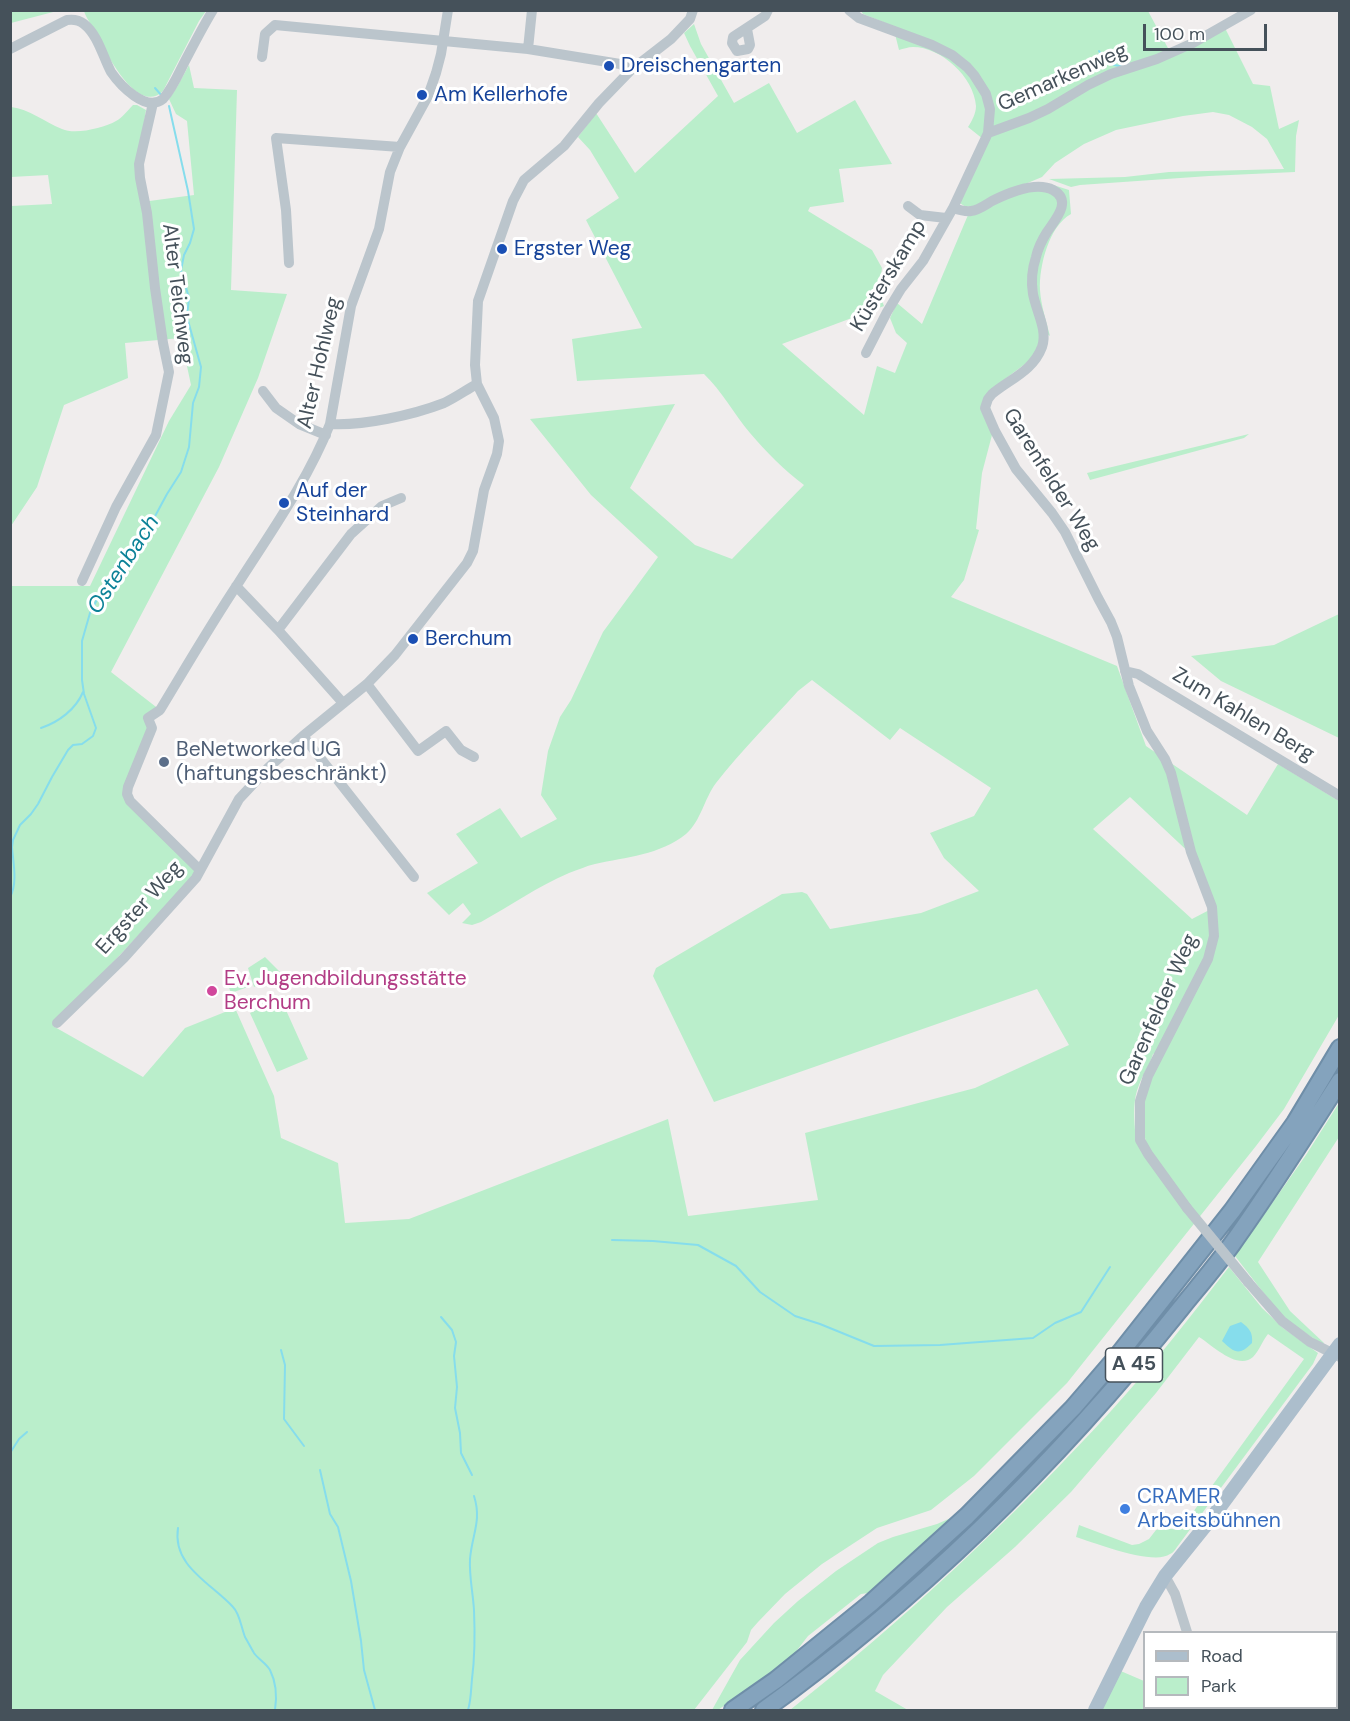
<!DOCTYPE html>
<meta charset="utf-8">
<style>
body{margin:0}
#map{position:relative;width:1350px;height:1721px;overflow:hidden;background:#f0eded;font-family:"DM Sans",sans-serif}
canvas{display:block}
.frame{position:absolute;inset:0;border:12px solid #45515a;pointer-events:none}
.legend{position:absolute;left:1143px;top:1631px;width:195px;height:78px;box-sizing:border-box;background:#fff;border:2px solid #b5b9bd;margin:0;padding:8px 10px;list-style:none;font-size:18px;color:#45515a}
.legend li{display:flex;align-items:center;gap:12px;height:30px}
.legend b{width:30px;border:2px solid #b5b9bd}
.scale{position:absolute;left:1143px;top:24px;width:124px;height:27px;box-sizing:border-box;border:3px solid #45515a;border-top:0;padding-left:8px;font-size:18px;line-height:21px;white-space:nowrap;color:#45515a;-webkit-text-stroke:4px #fff;paint-order:stroke}
</style>
<div id="map">
<canvas width="1350" height="1721"></canvas>
<div class="frame"></div>
<ul class="legend">
<li><b style="height:8px;background:#acbecc"></b>Road</li>
<li><b style="height:16px;background:#baeecb"></b>Park</li>
</ul>
<div class="scale">100 m</div>
</div>
<script>
const ctx = document.querySelector('canvas').getContext('2d');
ctx.lineJoin = 'round';
function fillPath(path, color) { ctx.fillStyle = color; ctx.fill(path, 'evenodd'); }
function trace(path, color, width, dash) { ctx.strokeStyle = color; ctx.lineWidth = width; ctx.lineCap = dash ? 'butt' : 'round'; ctx.setLineDash(dash || []); ctx.stroke(path); }
function label(font, color, halo, rows, align = 'center') {
  ctx.font = font + ' "DM Sans",sans-serif'; ctx.lineWidth = 6; ctx.setLineDash([]); ctx.textBaseline = 'middle'; ctx.strokeStyle = halo; ctx.fillStyle = color; for (const [text, x, y, turn = 0] of rows) {
    ctx.save(); ctx.translate(x, y); ctx.rotate((+turn || 0) * Math.PI / 180); ctx.textAlign = isNaN(turn) ? turn : align; if (halo) ctx.strokeText(text, 0, 0); ctx.fillText(text, 0, 0); ctx.restore();
  }
}
fillPath(new Path2D(`
 M11 10H57V11L11 23Z
 M84 11H206L199 21 163 91C137 117 104 49 95 31 91 24 86 18 84 11Z
 M861 11H1148L1169 50 983 139 968 127C972 121 976 113 976 106 974 77 941 47 913 47 908 47 903 49 899 50L893 26 863 14Z
 M694 24 701 44 734 103 769 83 797 133 855 100 892 164 839 169 844 202 810 207 808 211 872 250 882 268 879 293 884 306 782 344 864 415 877 366 895 373 907 343 896 333 890 318 897 303 922 324 968 215 1022 192 1049 190 1061 201 1035 251 1040 340 1033 358 989 391 992 435 982 473 976 529 979 530 964 580 951 597 1117 666 1146 746 1247 815 1278 764 1339 801V1015L1284 1109 1256 1146 1067 1383 974 1476 931 1510 877 1528 822 1564 785 1594 758 1622 751 1630 747 1642 694 1710H11V586H90L169 421 191 385 181 338 125 343 128 378 64 405 37 487 11 526V206L52 204 48 175 11 177V107C29 109 45 122 62 129 75 135 104 128 116 121 122 118 128 110 133 105H137L146 110 137 168 142 202 194 195 187 121 176 114 169 99 177 87 189 65 194 88 237 90 231 290 287 294 258 378 219 467 111 672 160 710 148 718 152 728 127 794 200 870 53 1026 143 1077 185 1028 235 1008 274 1096 281 1138 338 1163 345 1223 409 1219 668 1119 688 1216 818 1200 805 1133 975 1088 1069 1045 1037 989 714 1102 653 976 656 968 782 894 802 892 807 894 830 929 921 913 979 891 944 858 930 833 974 816 991 788 900 728 890 740 812 680 798 691C771 721 741 751 716 783 704 799 701 821 686 834 660 855 626 857 595 864 586 866 578 870 569 873 538 886 510 906 481 922L472 925 462 923 471 914 463 903 449 915 427 893 478 863 456 834 500 808 521 838 557 819 541 795 548 751 560 717 571 700 603 632 658 557 591 495 530 419 675 404 630 488 695 545 732 559 804 485C784 470 766 452 750 433 734 414 722 391 704 374L577 381 572 339 642 328 586 220 619 198 590 150 578 137 596 113 635 173 718 96 690 46 684 33ZM1130 797 1195 858 1215 907 1192 919 1093 829ZM1207 953 1145 1093 1143 1127 1146 1143 1135 1130C1134 1115 1133 1099 1139 1085 1143 1074 1150 1065 1153 1054L1156 1053Z
 M1225 28 1253 84 1270 86 1279 129 1299 120 1296 136 1295 172 1209 176 1080 185 1071 187 1049 179 1125 177 1169 172 1284 169 1267 139 1252 127 1229 115 1213 112 1183 116 1116 130 1084 144 1055 163 1042 177 994 197 977 206 966 207 958 202 990 135 1085 89Z
 M1047 183 1069 190 1071 214C1049 226 1039 266 1040 290 1041 305 1046 321 1050 336L1046 333 1037 298V258L1065 204Z
 M1249 434 1244 438 1090 480 1087 473Z
 M1339 614V738L1221 681 1191 656 1274 645Z
 M265 957 281 973 254 987 248 968Z
 M245 979 248 987 231 993 228 985Z
 M281 999 308 1059 277 1072 250 1013Z
 M1339 1103V1137L1258 1262 1290 1311 1324 1343 1322 1344 1283 1318 1235 1256 1306 1155Z
 M1229 1267 1262 1308 1283 1328 1318 1353 1313 1364 1177 1547C1175 1550 1173 1553 1170 1554 1154 1566 1095 1543 1076 1537L1079 1525 1132 1545 1139 1544 1149 1539 1156 1530 1164 1528 1180 1530 1304 1359 1268 1334C1263 1340 1259 1351 1253 1357 1238 1371 1212 1345 1199 1337L1156 1393 1071 1492 1015 1547 947 1607 883 1675 875 1691 908 1710H790C905 1619 1012 1519 1111 1411 1153 1365 1191 1316 1229 1267Z
 M953 1517 868 1593 861 1594 808 1636 791 1658 718 1710H712L740 1660 774 1623 798 1601 836 1571 878 1543 893 1537 937 1524Z
 M1116 1669 1144 1681V1708H1229L1234 1710H1095Z`), '#baeecb');
fillPath(new Path2D(`
 M1241 1322C1249 1328 1253 1332 1252 1343 1239 1356 1235 1353 1222 1341L1230 1326Z`), '#86ddec');
trace(new Path2D(`
 M1099 51C1104 59 1111 66 1121 66
 M155 88 162 96
 M41 728C59 722 76 709 83 692
 M10 897C18 884 13 861 12 847L13 840 20 825 31 814 38 804 52 777 68 750 73 745 82 744 93 736 96 728 84 694 82 680V641L90 613 104 586 133 557 167 494 181 472 189 447 193 403 199 387 201 367 187 317 189 298 181 270 184 255 190 243 194 229 188 191 169 106
 M612 1240 653 1241 698 1245 736 1266 760 1292 795 1316 820 1324 874 1346 940 1345 1033 1338 1055 1323 1081 1312 1110 1267
 M441 1317 452 1330 456 1342 454 1356 457 1387 455 1408 460 1433 461 1453 472 1475
 M281 1350 285 1365 284 1419 304 1446
 M10 1453 19 1439 27 1432
 M320 1470 330 1514 338 1527 351 1581 361 1641 364 1670 375 1710
 M178 1528C172 1566 211 1583 233 1607 240 1614 241 1627 245 1637 248 1642 251 1648 254 1653 258 1659 266 1663 270 1670 276 1682 277 1697 275 1710
 M468 1710C471 1701 471 1689 472 1679 475 1656 475 1633 474 1610 473 1593 469 1576 470 1559 472 1534 482 1521 474 1496`), '#86ddec', 2);
const highway = new Path2D(`
 M733 1710 776 1680 871 1603 967 1516 1073 1408 1116 1358 1232 1211 1295 1123 1340 1048
 M764 1710C920 1598 1061 1458 1181 1308 1198 1287 1216 1266 1232 1244 1270 1191 1305 1136 1340 1081`);
trace(highway, '#6f8ea8', 20);
trace(new Path2D(`
 M849 10 859 18 932 45 952 55 967 67 974 75 986 94 990 109 988 133 953 208C959 210 965 212 971 211 979 210 985 205 992 201 1008 193 1036 181 1053 190 1073 201 1055 220 1047 232 1042 240 1038 248 1036 257 1032 269 1031 282 1033 294 1036 311 1048 330 1042 347 1033 371 1010 379 992 394L988 399 985 408 995 431 1016 469 1052 513 1065 532 1098 598 1111 622 1117 637 1129 686 1147 731 1165 759 1171 773 1191 852 1212 907 1214 936 1208 959 1148 1076 1140 1101V1140L1148 1154 1187 1208
 M747 29 750 45 748 49 737 51 732 43 733 37 765 16 768 10
 M10 49 67 20C74 19 79 20 84 24 98 35 103 57 111 72 120 85 146 113 163 99 172 89 178 75 184 63 193 46 202 28 213 10
 M528 49 532 10
 M262 57 265 34 275 25 528 49 620 64 631 70
 M988 133 1029 118 1048 109 1088 85 1111 74 1157 59 1193 43 1251 10
 M908 206 920 215 946 218
 M289 263 286 210 276 138 400 147
 M866 353 887 312 901 289 923 261 953 208
 M263 391 276 408 299 424 326 435
 M330 424C363 426 413 415 444 403 455 398 466 390 477 384
 M82 581 116 507 156 435 169 372 163 343 155 288 147 213 140 178 139 164 153 103
 M236 586 278 630 343 703
 M278 630 351 534 382 506 401 498
 M1125 671 1138 674 1340 796
 M367 684 418 751 446 731 461 750 474 757
 M303 736 414 877
 M200 870 130 801 127 794 128 787 152 728 148 718 160 710C186 667 211 624 239 582 271 532 308 480 330 424L351 306 379 229 390 172 400 147 428 96 436 73 441 54 448 10
 M57 1023 124 958 196 878 239 799 268 768 303 736 367 684 395 655 467 563 473 551 484 490 497 454 499 441 494 418 477 384 475 365 478 301 513 201 524 180 564 146 599 103 631 70 671 39 690 19 693 10
 M1248 1282 1282 1321 1310 1342 1340 1357
 M1165 1576 1175 1594 1187 1632
 M1233 1708 1237 1710`), '#bbc5cc', 10);
trace(new Path2D(`
 M1095 1710 1146 1607 1165 1576 1214 1515 1340 1344`), '#acbecc', 14);
trace(highway, '#84a3bd', 16);
trace(new Path2D(`
 M1187 1208 1248 1282`), '#bbc5cc', 10);
for (const [x, y, r, color] of [
 [609,66,6,"#1a4fb4"],
 [422,95,6,"#1a4fb4"],
 [502,249,6,"#1a4fb4"],
 [284,503,6,"#1a4fb4"],
 [413,639,6,"#1a4fb4"],
 [164,762,6,"#5c6f8a"],
 [212,991,6,"#d1479c"],
 [1125,1509,6,"#3f7fe0"]
]) { const dot = new Path2D(); dot.arc(x, y, r, 0, 2 * Math.PI); ctx.fillStyle = color; ctx.fill(dot); trace(dot, '#fff', 2); }
for (const [x, y, w] of [
 [1134,1365,57]
]) { const box = new Path2D(); box.roundRect(x - w / 2, y - 17, w, 34, 4.5); ctx.fillStyle = '#fff'; ctx.fill(box); trace(box, '#45515a', 1.5); }
label('bold 20px', '#45515a', null, [
 ["A 45",1134,1365]
]);
label('21px', '#164399', '#fff', [
 ["Dreischengarten",621,66],
 ["Am Kellerhofe",434,95],
 ["Ergster Weg",514,249],
 ["Auf der",296,491],
 ["Steinhard",296,515],
 ["Berchum",425,639]
], 'left');
label('21px', '#45515a', '#fff', [
 ["Gemarkenweg",1063,78,-24],
 ["Küsterskamp",889,276,-59],
 ["Alter Teichweg",177,294,83],
 ["Alter Hohlweg",320,363,-77],
 ["Garenfelder Weg",1051,480,58],
 ["Zum Kahlen Berg",1243,715,31],
 ["Ergster Weg",140,908,-48],
 ["Garenfelder Weg",1159,1010,-66]
]);
label('21px', '#4e5e75', '#fff', [
 ["BeNetworked UG",176,750],
 ["(haftungsbeschränkt)",176,774]
], 'left');
label('21px', '#b23c85', '#fff', [
 ["Ev. Jugendbildungsstätte",224,979],
 ["Berchum",224,1003]
], 'left');
label('21px', '#366cbe', '#fff', [
 ["CRAMER",1137,1497],
 ["Arbeitsbühnen",1137,1521]
], 'left');
label('italic 22px', '#0c8298', '#fff', [
 ["Ostenbach",124,565,-57]
]);
</script>
